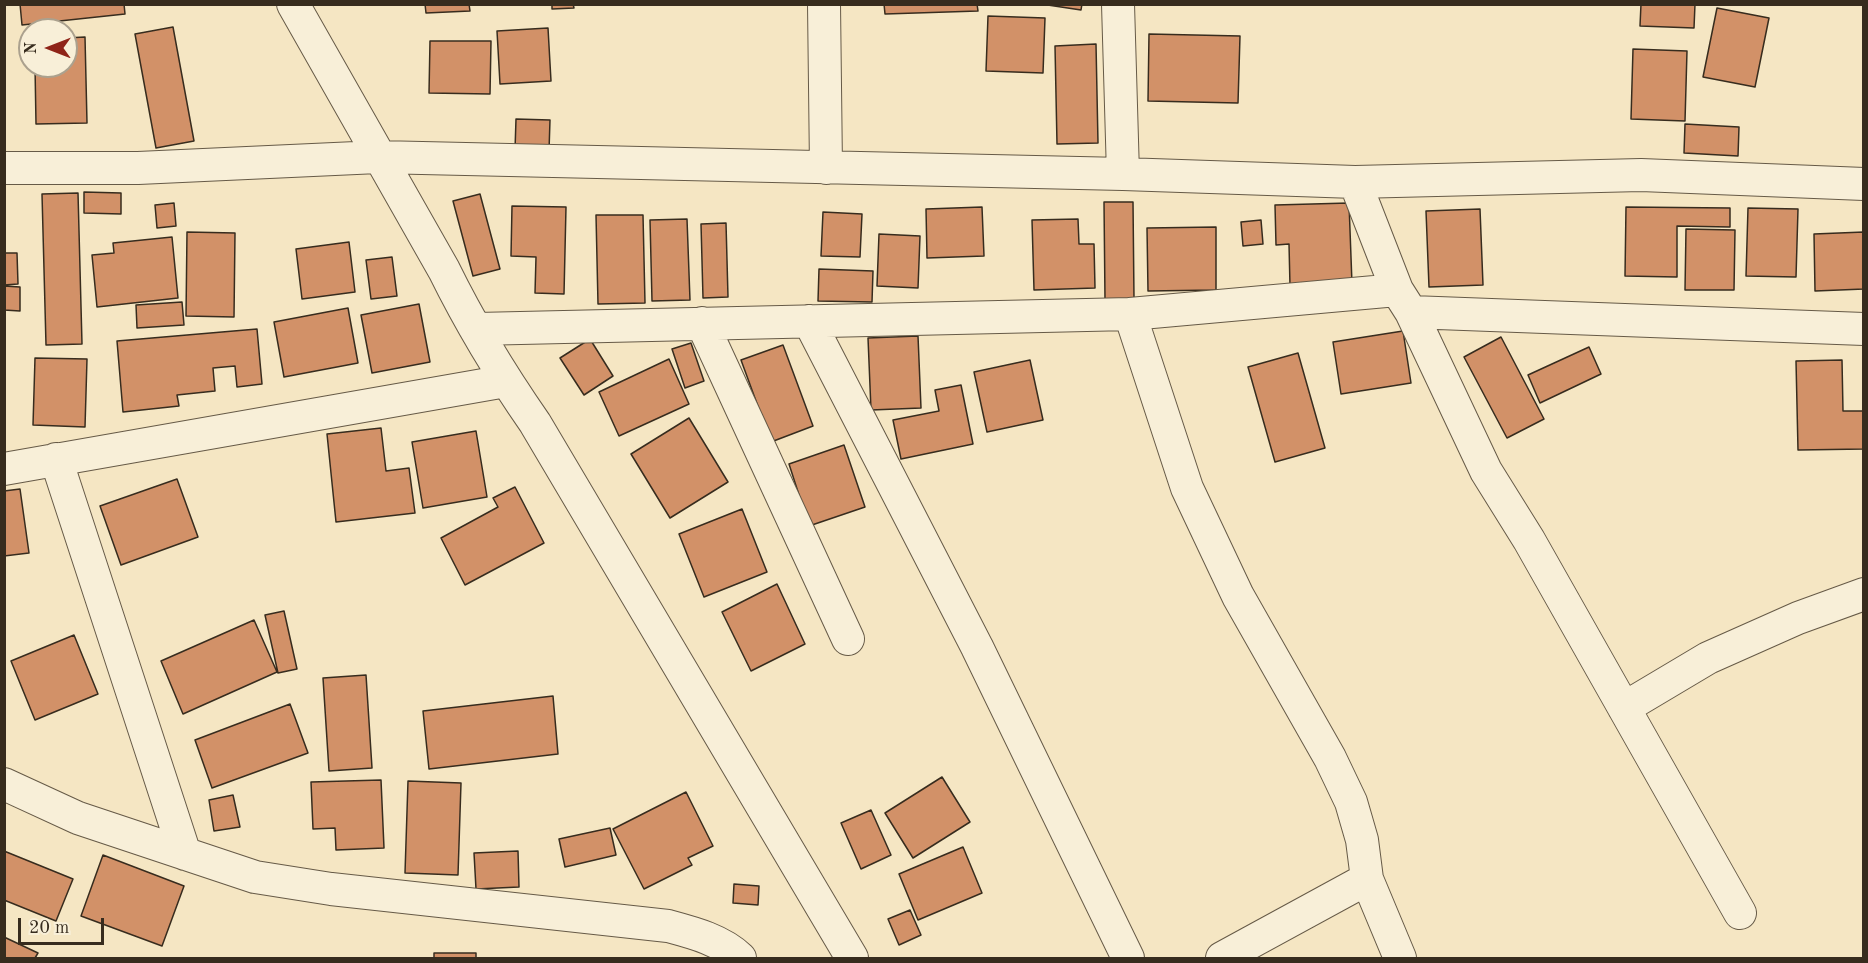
<!DOCTYPE html>
<style>
body{margin:0}
#map{position:relative;width:1868px;height:963px;overflow:hidden;background:#f5e6c3;font-family:"Old Standard TT",serif}
canvas{display:block}
.frame{position:absolute;inset:0;border:6px solid #372c1e;pointer-events:none}
.north{position:absolute;left:18px;top:18px;width:60px;height:60px;box-sizing:border-box;background:#f8efd8;border:2px solid #aba18e;border-radius:50%;rotate:270deg;font-size:16px;font-weight:700;line-height:24px;text-align:center;color:#372c1e}
.north::after{content:'';display:block;margin:auto;width:21px;height:27px;background:#8f2418;clip-path:polygon(50% 0,100% 100%,50% 72%,0 100%)}
.scale{position:absolute;left:18px;top:918px;width:86px;height:27px;box-sizing:border-box;border:3px solid #372c1e;border-top:0;padding-left:8px;font-size:18px;line-height:21px;white-space:nowrap;color:#372c1e;-webkit-text-stroke:4px #f8efd8;paint-order:stroke}
</style>
<div id="map">
<canvas width="1868" height="963"></canvas>
<div class="frame"></div>
<div class="north">N</div>
<div class="scale">20 m</div>
</div>
<script>
const ctx = document.querySelector('canvas').getContext('2d');
ctx.lineJoin = 'round';
function fillPath(path, color) { ctx.fillStyle = color; ctx.fill(path, 'evenodd'); }
function trace(path, color, width, dash) { ctx.strokeStyle = color; ctx.lineWidth = width; ctx.lineCap = dash ? 'butt' : 'round'; ctx.setLineDash(dash || []); ctx.stroke(path); }
const building = new Path2D(`
 M20 4H124L125 14 22 25Z
 M425 4H469L470 11 426 13Z
 M552 4H573L574 8 552 9Z
 M884 4H977L978 11 885 14Z
 M1041 4H1082L1081 10Z
 M1641 4H1695L1694 28 1640 26Z
 M1717 8 1769 18 1755 87 1703 77Z
 M988 16 1045 18 1043 73 986 71Z
 M173 27 194 141 156 148 135 34Z
 M548 28 551 81 500 84 497 31Z
 M1149 34 1240 36 1238 103 1148 101Z
 M85 37 87 123 36 124 35 66H66V38Z
 M430 41H491L490 94 429 93Z
 M1096 44 1098 143 1057 144 1055 46Z
 M1633 49 1687 51 1685 121 1631 119Z
 M516 119 550 120 549 151 515 150Z
 M1685 124 1739 127 1738 156 1684 153Z
 M84 192 121 193V214L84 213Z
 M78 193 82 344 46 345 42 194Z
 M480 194 500 269 473 276 453 201Z
 M1104 202H1133L1134 299 1105 300Z
 M174 203 176 226 157 228 155 205Z
 M1349 203 1352 284 1290 286 1289 244 1276 245 1275 205Z
 M512 206 566 207 564 294 535 293 536 257 511 256Z
 M982 207 984 256 927 258 926 209Z
 M1626 207 1730 208V227L1677 226V277L1625 276Z
 M1748 208 1798 209 1796 277 1746 276Z
 M1480 209 1483 285 1429 287 1426 211Z
 M823 212 862 214 860 257 821 256Z
 M596 215H643L645 303 598 304Z
 M687 219 690 300 652 301 650 220Z
 M1078 219 1079 244H1094L1095 288 1034 290 1032 220Z
 M1261 220 1263 244 1243 246 1241 222Z
 M726 223 728 297 703 298 701 224Z
 M1216 227V290L1148 291 1147 228Z
 M1686 229 1735 230 1734 290H1685Z
 M187 232 235 233 234 317 186 316Z
 M1864 232V289L1815 291 1814 234Z
 M879 234 920 236 918 288 877 286Z
 M172 237 178 298 97 307 92 255 114 253 113 243Z
 M349 242 355 292 302 299 296 249Z
 M4 253H17L18 284 4 285Z
 M392 257 397 296 371 299 366 260Z
 M819 269 873 271 872 302 818 301Z
 M4 286 20 287V311L4 310Z
 M182 302 184 325 137 328 136 305Z
 M419 304 430 362 372 373 361 315Z
 M348 308 358 363 284 377 274 322Z
 M257 329 262 384 237 387 235 366 213 368 215 391 177 395 179 406 123 412 117 341Z
 M1403 331 1411 383 1341 394 1333 342Z
 M918 336 921 408 871 410 868 338Z
 M1501 337 1544 419 1507 438 1464 357Z
 M590 339 613 376 584 395 560 358Z
 M691 343 704 381 685 388 672 349Z
 M783 345 813 426 771 442 741 360Z
 M1589 347 1601 374 1540 403 1528 375Z
 M1298 353 1325 448 1275 462 1248 367Z
 M35 358 87 359 85 427 33 425Z
 M669 359 689 404 619 436 599 392Z
 M1030 360 1043 420 987 432 974 372Z
 M1842 360 1843 411H1864V449L1798 450 1796 361Z
 M961 385 973 444 901 459 893 420 939 411 935 390Z
 M689 418 728 482 670 518 631 454Z
 M381 428 386 471 409 468 415 513 336 522 327 434Z
 M476 431 487 497 423 508 412 442Z
 M844 445 865 507 809 526 789 464Z
 M177 479 198 537 121 565 100 506Z
 M515 487 544 543 465 585 441 538 498 507 493 498Z
 M20 489 29 553 4 556V491Z
 M742 509 767 572 704 597 679 534Z
 M777 584 805 644 751 671 722 612Z
 M284 611 297 669 278 673 265 615Z
 M254 620 277 672 183 714 161 661Z
 M74 635 98 694 35 720 11 661Z
 M366 675 372 768 329 771 323 678Z
 M553 696 558 754 429 769 423 711Z
 M290 704 308 753 212 788 195 740Z
 M942 777 970 822 913 858 885 813Z
 M381 780 384 848 336 850 335 828 313 829 311 782Z
 M408 781 461 783 458 875 405 873Z
 M686 792 713 846 688 858 692 865 644 889 613 829Z
 M233 795 240 827 214 831 209 800Z
 M871 810 891 855 861 869 841 823Z
 M610 828 616 855 565 867 559 839Z
 M963 847 982 893 918 920 899 874Z
 M4 851 73 879 56 921 4 900Z
 M518 851 519 887 476 889 474 853Z
 M103 855 184 886 162 946 81 916Z
 M734 884 759 886 758 905 733 903Z
 M910 910 921 935 899 945 888 919Z
 M4 937 38 953 35 958H4Z
 M434 953H476V958H434Z`);
fillPath(building, '#d29168');
trace(building, '#372c1e', 1.5);
const minor = new Path2D(`
 M293 4 444 270C470 323 501 374 535 423L852 958
 M824 4 826 168
 M1118 4 1123 174
 M4 168H138L378 157 1123 174 1355 182 1641 175 1864 184
 M1355 182 1397 290 1411 312 1486 471 1529 540 1740 913
 M1397 290 1130 314 1187 488 1238 596 1330 758 1351 802 1362 840 1367 879 1400 958
 M1411 312 1864 329
 M809 321 977 647 1128 958
 M702 323 848 639
 M477 329 1130 314
 M56 459 185 854
 M4 469 506 381
 M1624 708 1708 658 1798 618 1864 594
 M4 784 78 818 255 877 331 889 668 926C694 933 721 940 740 958
 M1222 958 1367 879`);
trace(minor, '#665a47', 34);
trace(minor, '#f8efd8', 32);
</script>
